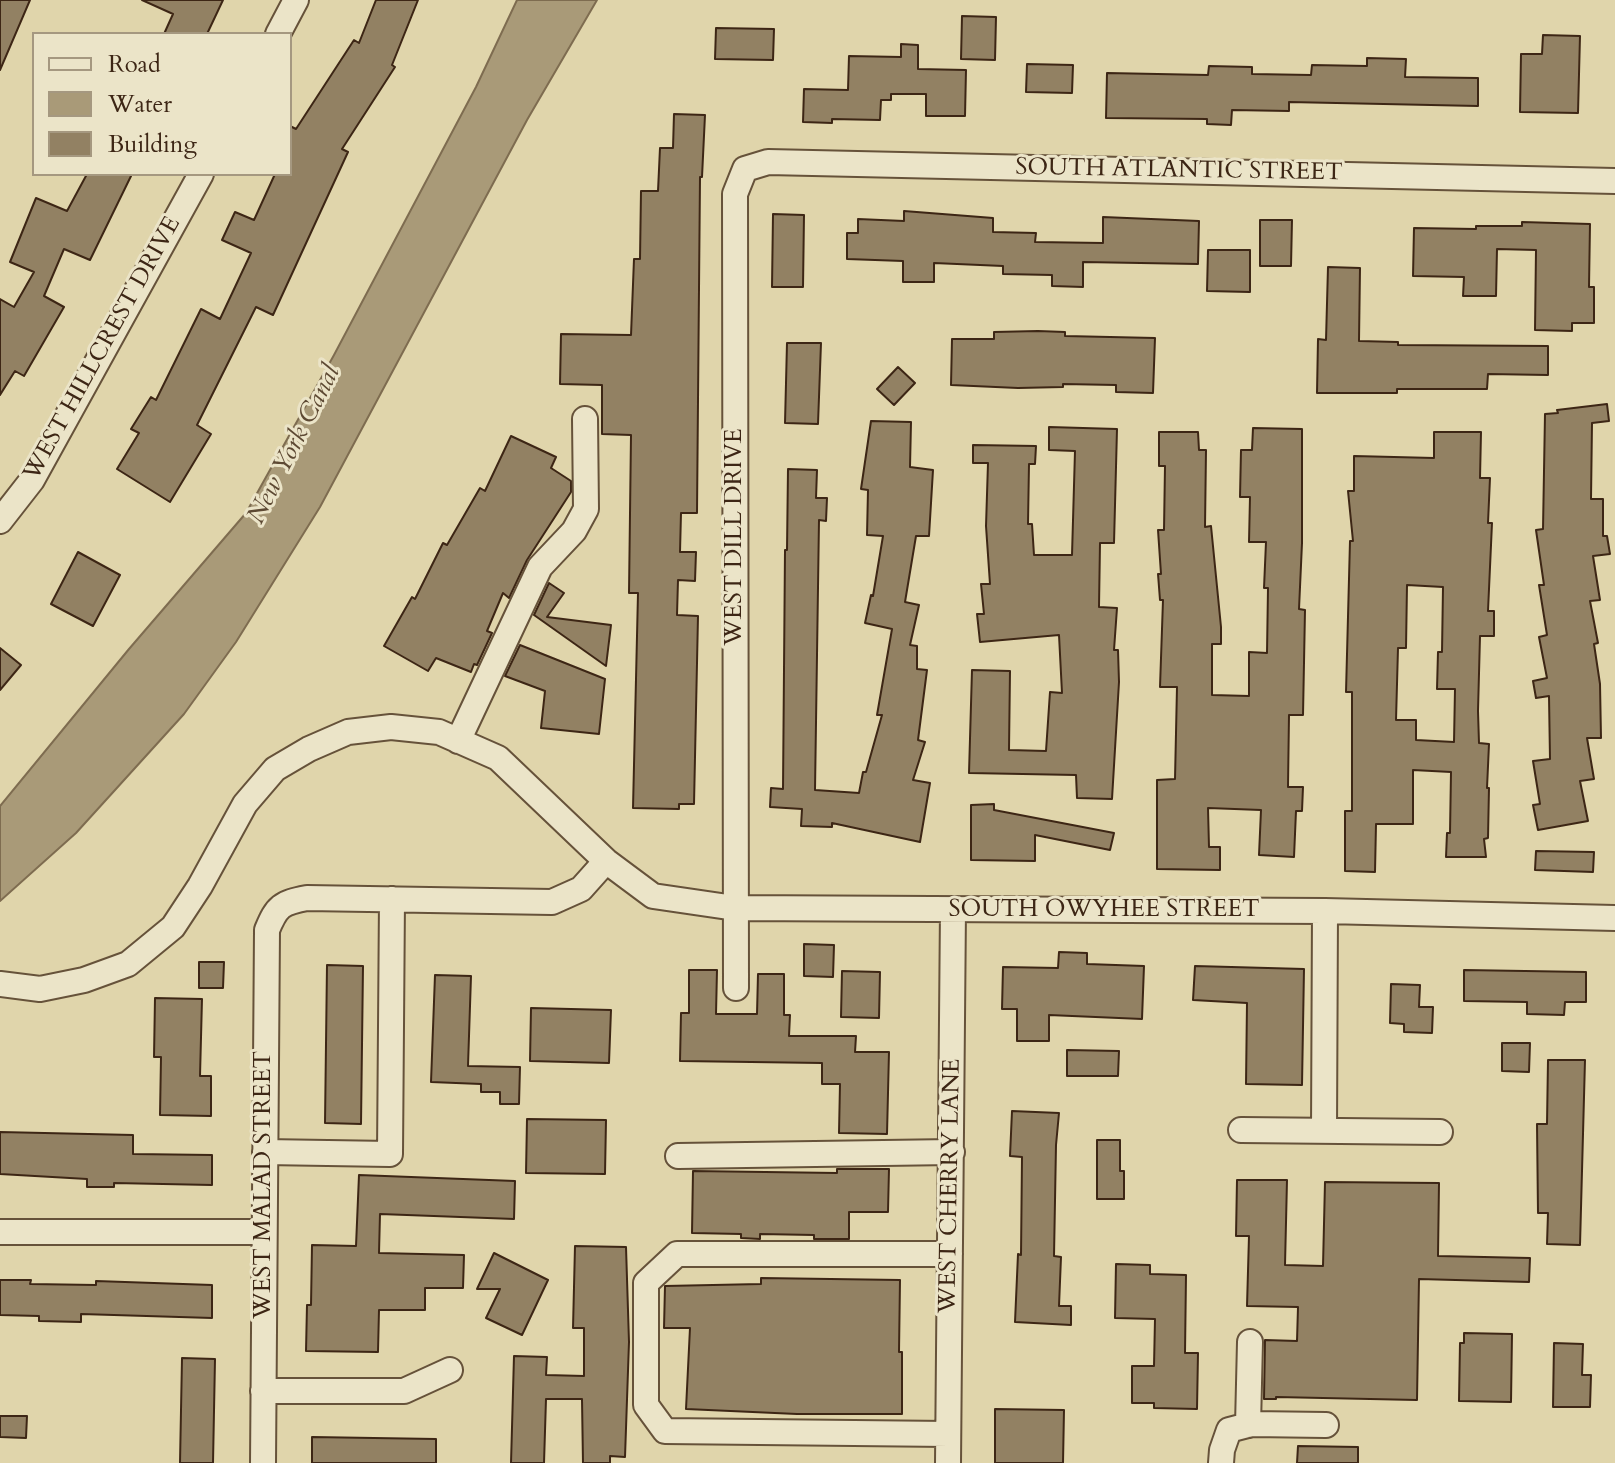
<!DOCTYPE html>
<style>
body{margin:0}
#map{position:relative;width:1615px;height:1463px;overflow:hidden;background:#e0d5ab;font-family:Cardo,serif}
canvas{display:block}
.legend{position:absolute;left:32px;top:32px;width:260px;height:144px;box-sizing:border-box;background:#ebe4c8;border:2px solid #a59880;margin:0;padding:10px 14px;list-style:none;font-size:24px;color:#3d2615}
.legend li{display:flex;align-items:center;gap:16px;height:40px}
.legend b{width:40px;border:2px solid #a59880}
</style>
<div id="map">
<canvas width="1615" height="1463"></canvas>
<ul class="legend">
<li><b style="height:10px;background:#ebe4c8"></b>Road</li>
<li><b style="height:22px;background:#a99a78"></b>Water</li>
<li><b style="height:22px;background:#928163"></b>Building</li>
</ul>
</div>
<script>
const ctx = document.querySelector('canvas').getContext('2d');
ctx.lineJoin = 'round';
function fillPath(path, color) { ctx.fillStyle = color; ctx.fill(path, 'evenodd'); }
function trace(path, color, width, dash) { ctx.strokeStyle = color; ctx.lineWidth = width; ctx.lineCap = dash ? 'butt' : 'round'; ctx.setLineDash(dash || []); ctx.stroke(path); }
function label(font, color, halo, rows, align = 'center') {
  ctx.font = font + ' Cardo,serif'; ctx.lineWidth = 6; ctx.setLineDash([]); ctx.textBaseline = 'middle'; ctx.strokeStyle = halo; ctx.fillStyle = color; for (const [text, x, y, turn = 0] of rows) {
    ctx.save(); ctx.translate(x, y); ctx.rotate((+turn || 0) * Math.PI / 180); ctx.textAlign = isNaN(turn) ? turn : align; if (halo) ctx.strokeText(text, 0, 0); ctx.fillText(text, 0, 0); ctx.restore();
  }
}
const water = new Path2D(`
 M517 0H597L527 120 320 507 236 642 184 714 76 833 0 901V806L129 649 246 513 334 355 476 87Z`);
fillPath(water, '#a99a78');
trace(water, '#7e6c50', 2);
const building = new Path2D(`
 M0 0H30L0 70Z
 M142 0H223L207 34H164L173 14Z
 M376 0H418L392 65 395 67 342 149 348 152 273 315 256 307 197 425 211 434 170 502 117 469 139 433 131 429 151 397 156 400 201 309 220 319 251 253 222 240 235 212 254 220 275 174H290V126L296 129 354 40 359 43Z
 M962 16 996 17 995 60 961 59Z
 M716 28 774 29 773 60 715 59Z
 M1543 35 1580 36 1578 113 1520 112 1521 54H1542Z
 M901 44 918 45V69L966 70 965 116H926V94H891V100H881L880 120 832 119V123L803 122 804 89 848 90 849 56 901 57Z
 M1367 58 1406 59 1405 77 1478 78V106L1289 102V111L1232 110 1231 125 1207 124V119L1106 118 1107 73 1208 75 1209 66 1252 67V74L1311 75 1312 65 1367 66Z
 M1027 64 1073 65 1072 93 1026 92Z
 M674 114 705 115 702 177H700L697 513H681L680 552H696L695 581 678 580 677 615 698 616 694 804H679V809L633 808 638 593H629L631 435 602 434V385L560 384 561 334 631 335 634 259H640L641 191H658L660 148H673Z
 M87 174H132L90 260 64 249 44 296 64 307 24 376 15 371 0 395V299L14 307 34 272 10 262 36 198 67 211Z
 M904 211 993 218V232L1036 233 1035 242 1103 243V217L1199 221 1198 264 1083 262V287L1052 286V275L1003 274V266L934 263V282H903V261L847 259V233H858V219L904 221Z
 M773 214 804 215 803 287H772Z
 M1260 220H1292L1291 266H1260Z
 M1522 222 1590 224 1589 287H1594V323H1572V331L1535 330 1536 250 1497 249 1496 296H1463L1464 277 1413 276 1414 228 1476 229V226H1522Z
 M1208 250H1250V292L1207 291Z
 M1328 267 1360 268 1359 341 1398 342V345L1548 346V375L1488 374 1487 389H1397V393H1317L1318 339 1326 340Z
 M1038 331 1065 332V336L1155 338 1153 393 1116 392V385L1063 384V387L1018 388 951 385 952 339H994V332Z
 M787 343H821L818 424 785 423Z
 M898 367 915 383 894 405 877 389Z
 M1607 404 1609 421 1592 423 1591 499H1603V536H1607L1610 554 1593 556 1600 600 1590 601 1598 643 1594 644 1600 684 1601 738H1587L1594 779 1580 781 1588 821 1538 830 1533 805 1540 804 1533 761 1550 759 1549 696 1536 698 1533 681 1547 678 1539 637 1547 635 1539 585H1544L1536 530 1543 529 1545 414 1558 413 1557 410Z
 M871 421 911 422 910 467 933 470 929 536H916L905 602 919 605 910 645 917 646V669L927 670 918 740 925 742 913 780 930 783 920 842 832 823V827L801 826 802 809 770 807 771 788 783 789 785 550H787L788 469 817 470 816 498H827L826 521 819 520 815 790 859 793 863 772H866L882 715H877L892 629 865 623 871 595 873 596 883 536 867 535 868 490 861 489Z
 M1049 427 1117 429 1114 543H1100L1099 607 1117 608 1114 650H1118L1119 682 1112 799 1077 798 1076 775 969 773 972 670 1010 671 1009 750 1046 751 1050 692 1062 693 1059 635 980 642 977 614H984L981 584H990L986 526 988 463H973V445L1036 446 1035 464H1029L1028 524H1032L1034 555H1072L1075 451 1049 450Z
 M1253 428 1302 429V543L1299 609 1305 610 1303 715H1289L1288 787H1303L1302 811H1296L1294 857 1259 855 1261 810 1208 808 1209 847H1220V870L1157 869V780L1175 779 1177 687H1160L1163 600H1160L1158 574H1161L1158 530H1164L1165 466H1159V432H1198L1199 450H1206L1205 527 1211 526 1221 627V644H1212V695L1249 696V652L1267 653 1268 588H1264L1266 542H1249L1250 497H1240L1241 450H1252Z
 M1434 432H1481L1480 478H1490L1488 523H1492L1488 611H1494V636H1480L1478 711 1479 743 1489 744 1487 788H1489L1488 838 1484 839 1486 857H1446L1447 833H1450L1451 772 1413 770V824H1376L1375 872 1345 871V811H1352V692H1346L1350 541H1353L1348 491H1354V456L1434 458ZM1407 585 1443 587 1442 652H1438L1437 689H1455L1454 742 1416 740V720H1396L1398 648H1406Z
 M511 436 556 457 551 468 571 481V492L527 560 509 598 503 593 487 631 492 633 477 665 474 664 471 672 436 658 428 671 384 646 412 597 415 599 443 543 447 545 480 488 485 491Z
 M78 552 120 575 93 626 51 604Z
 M549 583 564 593 547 617 611 625 606 666 534 615Z
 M520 645 605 679 599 734 541 728 545 691 505 676Z
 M0 648 21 665 0 690Z
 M994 804V810L1114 833 1110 850 1035 835V861L971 860V805Z
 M1536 851 1594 852 1593 872 1535 870Z
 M804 944 834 945 833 977 804 976Z
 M1059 952 1087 953V964L1144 966 1142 1019 1049 1015V1041H1017V1009H1002L1003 967 1058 968Z
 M199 962H224L223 988H199Z
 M327 965 363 966 361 1124 325 1123Z
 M1195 966 1304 969 1302 1085 1246 1084 1247 1003 1193 1000Z
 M689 970H717L716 1014H757L758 974H784V1015H790L789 1036H856L855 1052H889L887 1134 839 1133 840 1084H822V1063L680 1061 681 1013H689Z
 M1464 970 1586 972V1002H1565L1564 1015 1527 1014V1002L1464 1001Z
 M842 971 880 972 879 1018 841 1017Z
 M435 975 471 976 468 1066 520 1067 519 1104H500V1092H481V1084L431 1082Z
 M1391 984 1420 985 1419 1007H1433L1432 1033 1404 1032V1024L1390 1023Z
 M155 998 202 999 200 1076H211V1116L160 1115 161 1057H154Z
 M531 1008 611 1010 609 1063 530 1061Z
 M1502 1043H1530L1529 1072 1502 1071Z
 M1067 1050 1119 1051 1118 1076H1067Z
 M1548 1060H1585L1580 1245 1547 1244 1548 1213H1538L1537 1124H1547Z
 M1012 1111 1059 1113 1056 1145 1054 1256 1061 1257 1059 1306H1071V1325L1015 1322 1018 1254 1021 1255 1022 1157 1010 1156Z
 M527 1119 606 1120 605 1174 526 1173Z
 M0 1132 133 1135V1154L212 1155V1185L114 1183V1187H87V1179L0 1174Z
 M1097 1140H1120V1171H1124V1199H1097Z
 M837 1169H889L888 1212H849V1239H814V1235L760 1234V1239L741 1238V1234L692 1233 693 1171 837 1173Z
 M359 1175 515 1181 514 1219 380 1214 379 1253 464 1255 463 1288H425V1310H379L378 1352 306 1351 307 1305H311L312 1245 356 1246Z
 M1237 1180H1287L1285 1265 1323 1266 1325 1182 1439 1183 1438 1256 1530 1258 1529 1282 1419 1279 1417 1400 1276 1397V1399H1264L1265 1340 1297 1341 1298 1307 1247 1306 1249 1236H1236Z
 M575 1246 626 1247 629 1342 625 1457 610 1456V1463H583L582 1399H546L544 1463H511L514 1356 547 1357 546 1375 584 1376V1328H573Z
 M494 1253 548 1280 522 1335 486 1318 500 1289H477Z
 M1116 1264 1150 1265V1274L1186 1275 1185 1353H1198L1197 1409 1154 1408V1403H1132V1366H1154L1155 1319 1115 1318Z
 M761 1278 900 1280 899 1352H902V1414H797L686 1409 690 1328H664L665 1286 761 1284Z
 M0 1280H31L30 1284 96 1285V1281L212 1285V1318L81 1314V1322L39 1321V1316L0 1315Z
 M1464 1333 1512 1334 1511 1402 1459 1401 1460 1343H1464Z
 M1554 1343 1583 1344 1582 1375H1591L1590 1407H1553Z
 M182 1358 215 1359 213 1463H180Z
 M995 1409 1064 1410 1063 1463H995Z
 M0 1416H27L26 1438 0 1437Z
 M312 1437 436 1439V1463H312Z
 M1298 1446 1358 1447V1463H1297Z`);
fillPath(building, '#928163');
trace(building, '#3d2615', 2);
const minor = new Path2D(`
 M278 34 296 0
 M0 521 32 480 201 174
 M458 741 540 567 574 531 586 509 585 419
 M0 984 40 989 84 980 128 964 173 927 200 886 245 804 275 769 309 749 348 732 391 727 439 732 498 758 606 861 653 896 735 908 1325 911 1615 918
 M736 988 735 194 745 169 768 162 1615 181
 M1241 1130 1440 1132
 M1324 1131 1325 911
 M265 1152 390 1154 392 899
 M678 1156 952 1152
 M0 1232H263
 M263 1391H404L450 1370
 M1248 1425 1250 1342
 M948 1434 665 1431 646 1405V1283L677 1254H950
 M263 1463 267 930C277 906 281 903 307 898L552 902 581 889 606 861
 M948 1463 953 909
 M1221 1463 1222 1450 1229 1430 1252 1424 1326 1425`);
trace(minor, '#66523a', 28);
trace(minor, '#ebe4c8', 24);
label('24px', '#3d2615', '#ebe4c8', [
 ["SOUTH ATLANTIC STREET",1179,171,1],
 ["WEST HILLCREST DRIVE",103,349,-61],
 ["WEST DILL DRIVE",735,537,-90],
 ["SOUTH OWYHEE STREET",1104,910],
 ["WEST MALAD STREET",264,1185,-90],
 ["WEST CHERRY LANE",951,1186,-89]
]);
label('italic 26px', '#5d4933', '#ebe4c8', [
 ["New York Canal",295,445,-63]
]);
</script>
